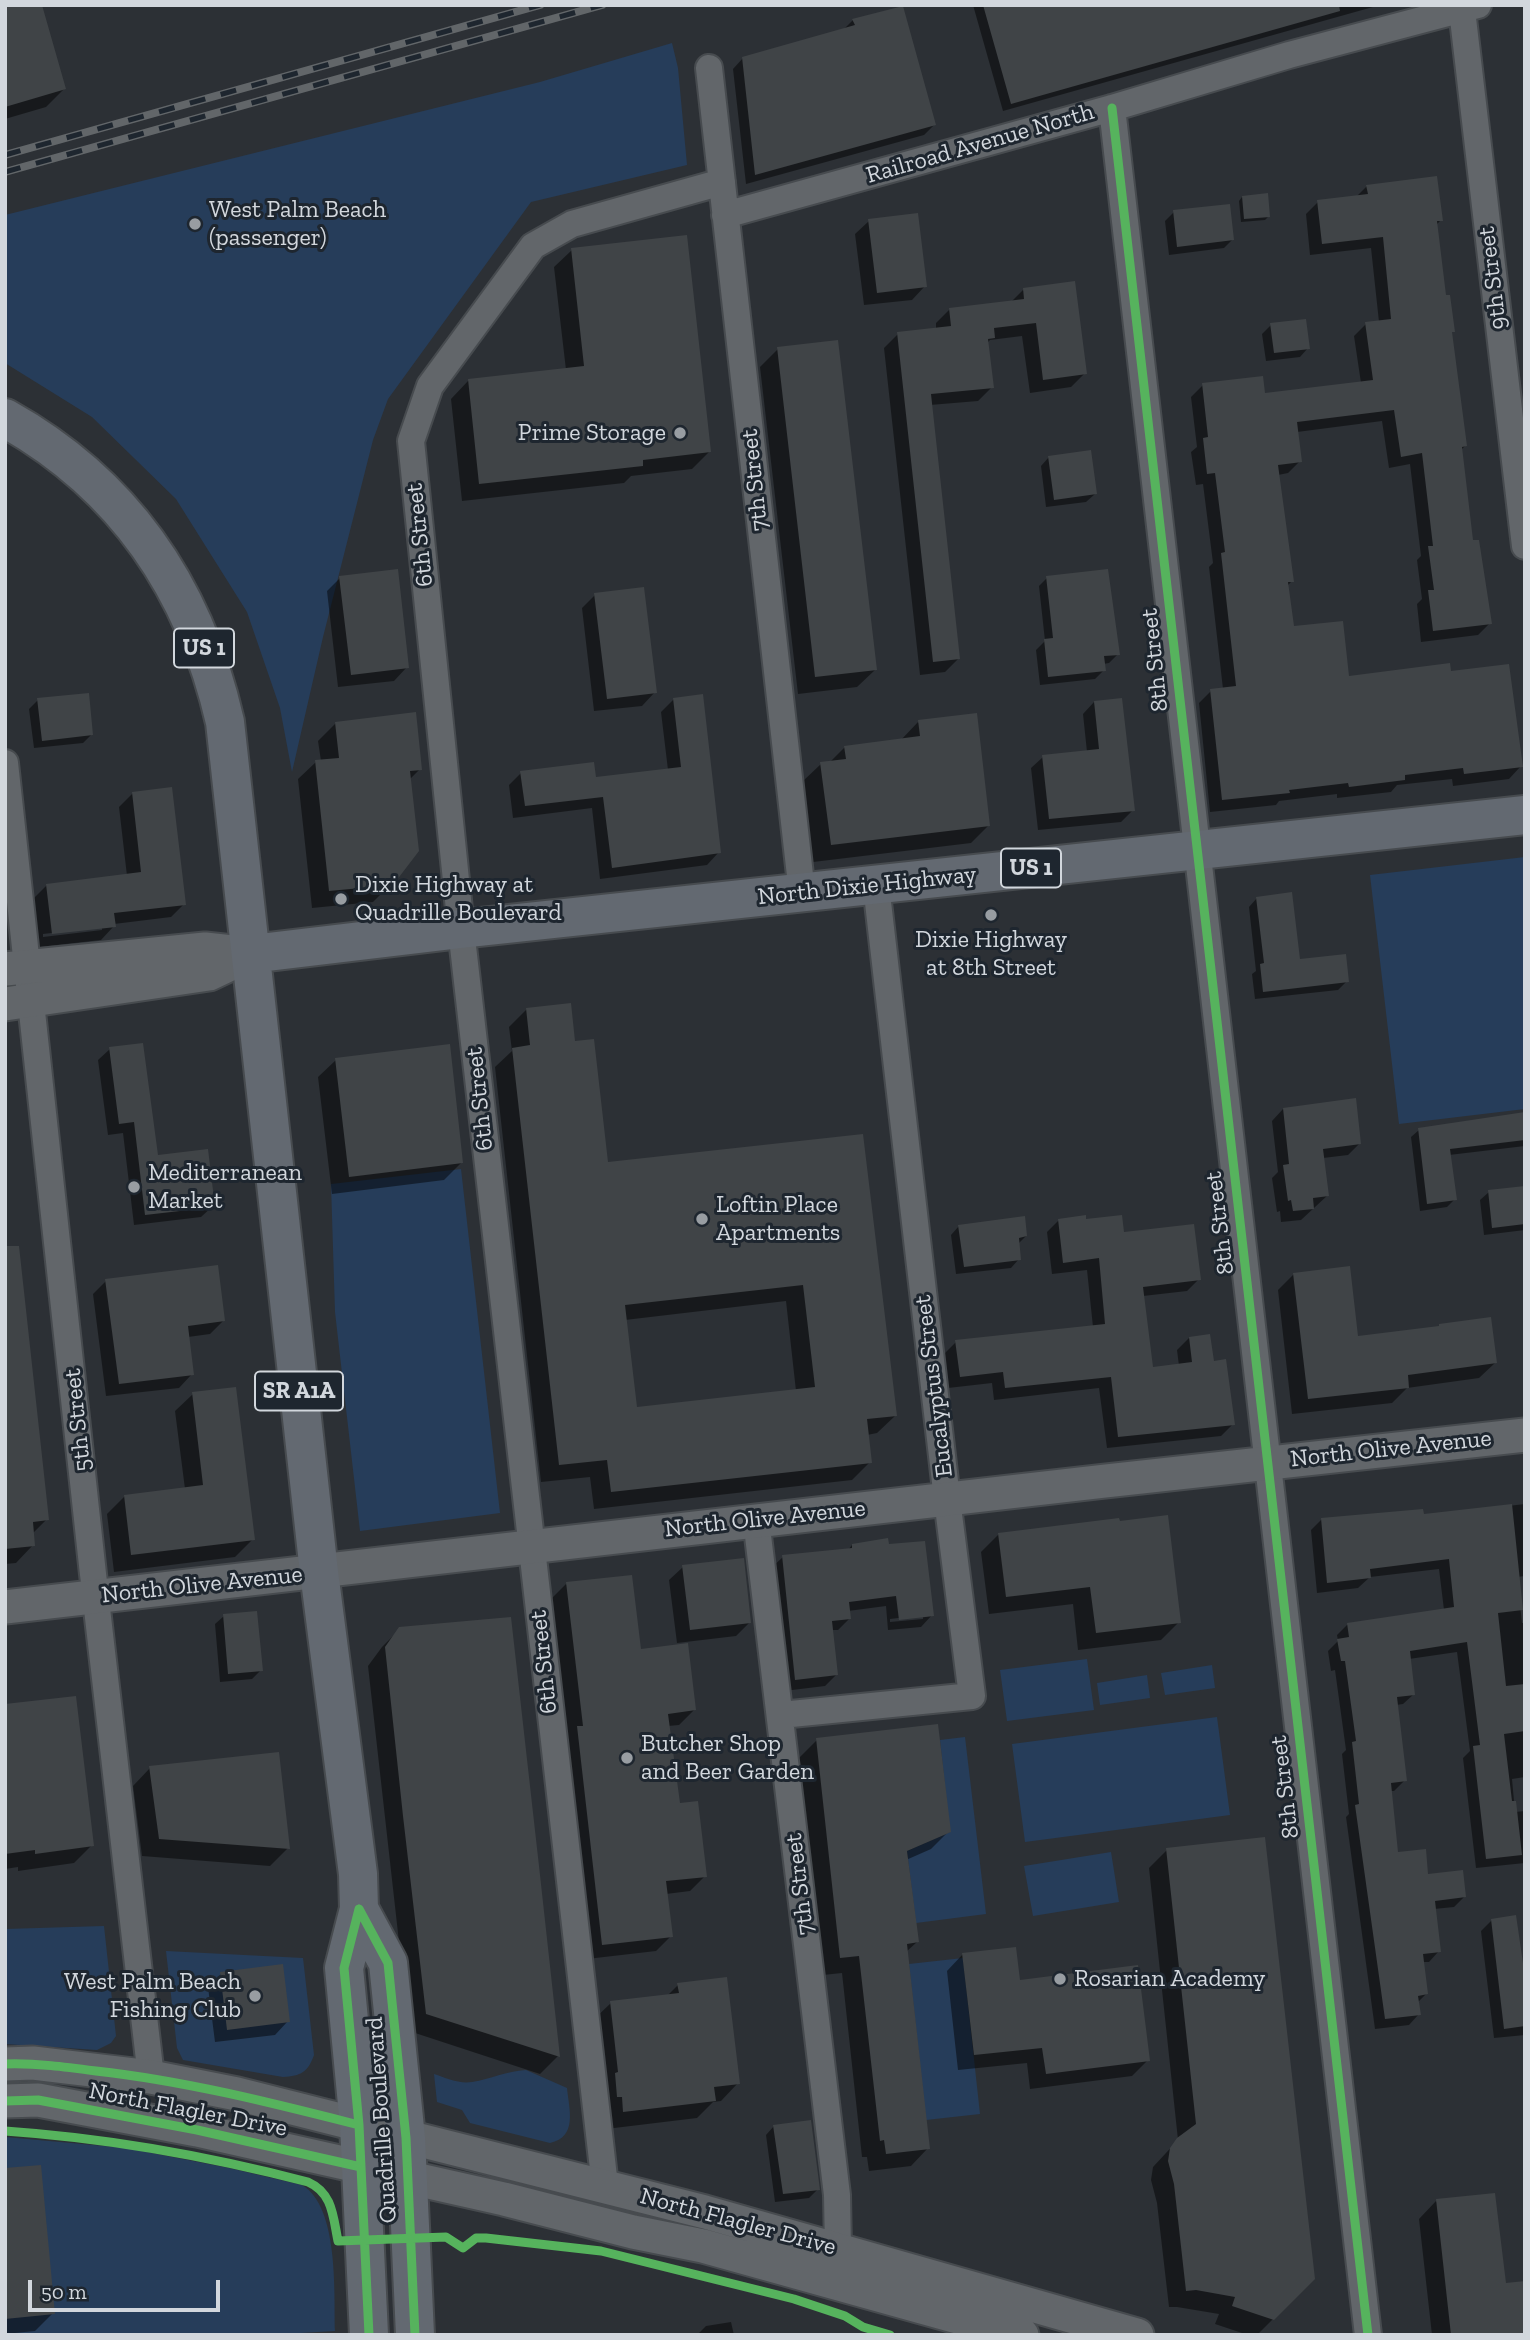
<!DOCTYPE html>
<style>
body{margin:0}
#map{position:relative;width:1530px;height:2340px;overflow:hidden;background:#2c3035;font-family:"Zilla Slab",serif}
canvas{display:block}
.frame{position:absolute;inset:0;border:7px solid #d2d7dd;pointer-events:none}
.scale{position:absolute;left:28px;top:2280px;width:192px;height:32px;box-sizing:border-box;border:4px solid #d2d7dd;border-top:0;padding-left:9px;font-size:21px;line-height:24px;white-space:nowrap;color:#d2d7dd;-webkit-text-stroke:5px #1e262f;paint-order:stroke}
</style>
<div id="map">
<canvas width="1530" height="2340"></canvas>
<div class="frame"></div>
<div class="scale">50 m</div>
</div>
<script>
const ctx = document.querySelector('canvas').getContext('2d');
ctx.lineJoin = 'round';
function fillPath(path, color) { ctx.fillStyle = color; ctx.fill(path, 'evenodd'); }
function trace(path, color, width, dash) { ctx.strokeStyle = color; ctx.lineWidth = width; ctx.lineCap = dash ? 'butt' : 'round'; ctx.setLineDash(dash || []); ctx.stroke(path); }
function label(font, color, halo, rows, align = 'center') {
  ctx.font = font + ' "Zilla Slab",serif'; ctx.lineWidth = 6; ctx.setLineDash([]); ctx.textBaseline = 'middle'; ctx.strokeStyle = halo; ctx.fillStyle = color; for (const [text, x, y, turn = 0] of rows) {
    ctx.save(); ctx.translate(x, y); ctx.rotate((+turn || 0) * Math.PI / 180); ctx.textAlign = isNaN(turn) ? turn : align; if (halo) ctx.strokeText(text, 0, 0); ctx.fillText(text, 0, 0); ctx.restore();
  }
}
fillPath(new Path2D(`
 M672 43 678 68 687 165 531 202 388 399 373 440 323 637 292 772 280 708 247 612 176 499 92 417 5 363V215L540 82Z
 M1525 857V1109L1399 1124 1370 875Z
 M461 1169 500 1513 360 1531 335 1312 331 1184Z
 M1087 1659 1094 1710 1007 1721 1000 1670Z
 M1212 1665 1215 1688 1165 1695 1161 1673Z
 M1147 1675 1150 1698 1100 1705 1097 1683Z
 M1217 1717 1230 1815 1025 1842 1012 1744Z
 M965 1737 986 1914 916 1923 907 1851 950 1832 940 1740Z
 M1111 1852 1119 1902 1033 1916 1024 1866Z
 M104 1926 116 2036 111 2043 97 2050 5 2044V1929Z
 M166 1951 303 1958 314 2055C308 2072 301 2076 283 2077L183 2060 177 2048Z
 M963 1958 980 2114 926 2120 909 1964Z
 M526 2070 567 2088C569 2109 578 2137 550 2143L470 2123 462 2110 437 2102 434 2074C446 2078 459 2084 472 2082 491 2079 506 2071 526 2070Z
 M5 2137 126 2148 229 2168 302 2185C339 2207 334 2292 335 2331L267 2335H5Z`), '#263d5a');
fillPath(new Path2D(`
 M5 5 64 89 46 107 5 119Z
 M973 5H1380L1003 111Z
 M853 20 934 125 924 135 746 184 733 69 743 58 843 30Z
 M1367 186 1441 220 1436 225 1444 297 1453 331 1450 334 1465 446 1461 450 1472 542 1490 623 1478 635 1421 642 1417 604 1422 599 1417 560 1421 556 1410 464 1389 468 1382 421 1297 432 1300 461 1288 473 1278 475 1292 581 1287 586 1292 628 1348 678 1450 673 1521 766 1509 779 1453 786 1452 779 1397 785 1391 792 1337 798V794L1279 801 1276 805 1210 812 1199 703 1211 691 1223 689 1209 567 1213 563 1203 484 1196 485 1191 452 1197 447 1191 397 1203 385 1264 395 1361 383 1354 336 1366 324 1379 322 1371 248 1310 255 1306 214 1318 202 1356 197Z
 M1242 197 1269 216 1265 220 1241 222 1239 201Z
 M1174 212 1232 240 1224 248 1169 255 1165 221Z
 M869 221 925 286 912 300 864 305 855 234Z
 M572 250 710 451 692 469 631 476 624 483 462 501 451 399 468 381 566 370 554 267Z
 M1023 290 1085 373 1071 387 1030 393 1022 336 990 340 987 343 992 387 978 401 930 405 959 658 945 672 920 675 884 348 898 334 936 330V323L950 309 1011 302Z
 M1271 325 1308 348 1300 357 1266 361 1262 334Z
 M778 349 875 670 857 687 798 694 760 367Z
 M1049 457 1095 494 1086 502 1046 507 1041 466Z
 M340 578 407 667 394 681 338 687 327 591Z
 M1047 578 1118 654 1109 663 1103 664 1104 670 1095 679 1040 685 1036 650 1045 641 1039 586Z
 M595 595 655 692 642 706 594 711 582 608Z
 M674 699 719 852 707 865 600 879 592 808 513 818 509 785 521 773 595 779 668 770 661 712Z
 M38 700 92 734 83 743 34 748 29 709Z
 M1094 702 1133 810 1121 822 1038 830 1031 768 1043 757 1087 752 1083 714Z
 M918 722 989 825 971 843 813 862 803 781 821 764 829 763 845 747 900 741Z
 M336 723 420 769 409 780 392 883 373 902 312 908 298 779 316 762 321 761 318 741Z
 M133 793 184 904 171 917 114 924V926L101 940 39 947 34 898 47 885 127 876 119 807ZM102 927V930L43 937V934Z
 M1257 898 1298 961 1347 981 1338 990 1255 999 1252 974 1256 971 1249 907Z
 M527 1009 574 1042 606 1164 880 1302 895 1416 877 1433 867 1435 870 1462 852 1480 594 1509 590 1477 541 1482 495 1067 512 1051 509 1027ZM786 1301 796 1391 635 1409 625 1320Z
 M110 1049 156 1157 213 1206 201 1217 134 1225 123 1133 108 1135 98 1060Z
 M336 1060 462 1162 444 1180 332 1194 318 1077Z
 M1283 1109 1359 1144 1348 1155 1323 1158 1328 1195 1301 1220 1281 1222 1280 1211 1277 1212 1272 1178 1278 1172 1272 1121Z
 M1525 1114V1146L1449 1155 1455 1199 1447 1207 1420 1211 1411 1137 1419 1130Z
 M1525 1187V1230L1484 1235 1480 1200 1489 1192Z
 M1059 1220 1084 1221 1123 1234 1199 1279 1187 1291 1143 1296 1152 1369 1179 1366 1177 1350 1189 1338 1213 1363 1233 1424 1221 1436 1107 1448 1099 1388 994 1400 992 1383 948 1388 944 1354 956 1342 1093 1327 1087 1270 1052 1274 1047 1232Z
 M959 1226 1026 1236 1018 1244 1019 1259 1011 1268 956 1274 951 1235Z
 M5 1262 47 1519 32 1534 33 1545 16 1563 5 1564Z
 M1294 1274 1356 1338 1495 1363 1479 1378 1407 1388 1392 1403 1292 1414 1278 1290Z
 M106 1281 223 1321 210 1334 188 1337 192 1374 179 1388 106 1396 93 1294Z
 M193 1394 253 1539 235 1557 114 1572 107 1514 125 1496 185 1489 175 1411Z
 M1525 1504V1576L1517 1577 1522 1623H1525V1777L1512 1779 1515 1812 1525 1811V1863L1476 1868 1463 1758 1470 1751 1457 1652 1409 1659 1414 1694 1403 1704 1396 1705 1405 1780 1394 1791H1390L1397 1854 1427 1876 1464 1897 1454 1907 1434 1909 1439 1951 1429 1962H1423L1426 1994 1417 2003 1419 2014 1409 2025 1375 2029 1346 1817 1349 1814 1342 1754 1346 1750 1335 1670 1331 1671 1328 1651 1338 1641 1337 1635 1347 1625 1444 1610 1439 1569 1370 1577 1358 1588 1317 1593 1311 1530 1321 1520 1422 1516Z
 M999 1534 1179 1622 1161 1640 1078 1650 1073 1604 989 1614 981 1552Z
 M852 1545 932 1615 921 1627 888 1630 886 1606 848 1611 849 1619 838 1630H831L836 1675 825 1686 784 1691 771 1568 783 1557 848 1550ZM923 1615V1619L890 1622V1619Z
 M683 1567 749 1623 736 1636 677 1643 669 1580Z
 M566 1584 694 1710 679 1725 668 1726 679 1805 705 1876 690 1891 666 1894 671 1936 656 1951 587 1959 563 1743 568 1738 551 1599Z
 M224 1616 261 1670 252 1679 220 1682 215 1624Z
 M400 1629 558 2056 540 2074 409 2031 368 1666 382 1647Z
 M5 1706 92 1845 74 1863 18 1871V1867L5 1869Z
 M817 1740 949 1831 931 1849 906 1860 917 1942 906 1952 928 2148 911 2166 869 2171 867 2157H862L842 1973 823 1975 799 1758Z
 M150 1768 288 1848 270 1866 142 1856 133 1786Z
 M1167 1850 1314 2278 1257 2335H1248L1215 2324 1219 2314 1177 2307H1169L1157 2203 1151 2180 1153 2167 1178 2140 1149 1868Z
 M1492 1920 1525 1978V2035L1494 2038 1481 1931Z
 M963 1954 1148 2060 1132 2076 1030 2089 1027 2063 958 2070 947 1971Z
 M221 1974 288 2021 275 2035 215 2042 208 1987Z
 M678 1985 738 2083 721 2101 713 2102 697 2118 606 2129 593 2020 611 2003 667 1996Z
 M774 2126 818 2189 809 2198 775 2202 766 2135Z
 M5 2170 53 2313 35 2331 5 2334Z
 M1436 2201 1525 2335H1432L1419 2219Z
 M731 2322 734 2335H697L706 2326Z`), '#0007');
fillPath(new Path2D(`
 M5 5H42L66 89 5 107Z
 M983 5H1339L1340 11 1011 104Z
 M903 6 936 125 755 175 742 57 855 25 852 19Z
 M1437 176 1443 221H1437L1446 295H1450L1455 332H1452L1467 446 1462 447 1473 540H1479L1492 624 1433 631 1428 590H1434L1428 546H1433L1422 453 1401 457 1394 410 1297 422 1302 462 1278 465 1294 582H1288L1294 626 1343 621 1349 676 1450 663 1451 671 1509 664 1523 767 1464 774 1463 768 1405 775V780L1349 787 1348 783 1289 790 1290 793 1222 800 1210 689 1236 686 1221 553 1225 552 1215 473 1207 474 1203 438 1208 437 1202 383 1263 376 1265 393 1373 380 1365 322 1391 319 1383 237 1322 244 1317 200 1368 194 1366 185Z
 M1268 193 1270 217 1244 219 1242 196Z
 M1230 204 1234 240 1177 247 1173 210Z
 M918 213 927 287 877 293 868 219Z
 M687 235 711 452 643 460V466L479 484 468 379 584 366 571 248Z
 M1075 281 1087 374 1043 380 1036 323 994 328 995 338 988 339 994 388 931 394 960 659 933 662 897 332 951 326 949 308 1024 299 1023 288Z
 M1306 319 1310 349 1274 353 1270 323Z
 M838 340 877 670 815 677 777 347Z
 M1091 450 1097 494 1054 500 1048 456Z
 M398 569 409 668 351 675 339 576Z
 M1108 569 1120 655 1104 656 1106 671 1048 677 1044 639 1053 638 1046 576Z
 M644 587 657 693 607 699 594 593Z
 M89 693 93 735 42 741 37 698Z
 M703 694 721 853 612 868 603 797 525 806 520 771 594 762 596 777 681 767 673 698Z
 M1122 698 1135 811 1049 819 1042 755 1099 749 1094 701Z
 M416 712 422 770 410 771 419 851 393 885 329 891 315 760 339 758 335 722Z
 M977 713 990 826 831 845 820 762 846 759 844 746 920 736 918 720Z
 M172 787 186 905 114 913 116 927 52 934 46 884 141 872 132 792Z
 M1292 892 1300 959 1346 954 1349 982 1263 992 1260 964 1264 963 1256 897Z
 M571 1003 575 1041 594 1039 608 1162 863 1134 897 1416 867 1419 872 1463 611 1492 607 1460 559 1465 512 1048 530 1045 526 1008ZM803 1285 815 1387 637 1407 625 1305Z
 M143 1043 158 1155 208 1149 215 1207 145 1215 134 1122 119 1124 109 1047Z
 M450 1044 463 1163 349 1177 335 1058Z
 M1356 1098 1361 1144 1323 1149 1329 1196 1313 1198 1314 1209 1293 1211 1291 1200 1288 1201 1283 1165 1289 1164 1283 1108Z
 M1525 1112V1140L1450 1149 1457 1200 1427 1204 1418 1128Z
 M1525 1186V1224L1492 1228 1488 1190Z
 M1086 1215V1219L1122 1215 1124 1232 1194 1224 1201 1280 1143 1287 1153 1367 1192 1362 1189 1337 1210 1334 1214 1361 1226 1359 1235 1425 1118 1437 1111 1377 1005 1388 1003 1372 960 1377 955 1340 1105 1324 1099 1258 1063 1263 1058 1219Z
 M1025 1216 1027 1236 1019 1238 1021 1260 964 1267 958 1225Z
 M5 1246H19L49 1520 33 1522 35 1546 5 1549Z
 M218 1265 225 1321 188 1326 194 1375 119 1384 105 1279Z
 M1350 1266 1358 1336 1439 1326V1324L1491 1317 1497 1363 1408 1375 1409 1388 1308 1399 1293 1273Z
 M236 1387 255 1540 131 1555 124 1495 203 1485 192 1392Z
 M1512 1504 1523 1610 1498 1613 1506 1686 1525 1684V1731L1504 1734 1512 1801H1516L1522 1855 1486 1859 1473 1746 1480 1745 1467 1642 1410 1651 1415 1695 1397 1697 1407 1781 1391 1783 1398 1852 1426 1849 1428 1874 1463 1870 1466 1897 1435 1901 1441 1952 1423 1954 1428 1994 1418 1996 1421 2015 1385 2019 1355 1805 1359 1804 1352 1742 1356 1741 1345 1661H1341L1337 1639 1349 1637 1347 1623 1454 1607 1449 1559 1370 1569 1371 1578 1327 1583 1321 1518 1423 1509 1424 1514Z
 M1168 1515 1181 1623 1096 1633 1090 1587 1006 1597 998 1533 1119 1518 1120 1521Z
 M888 1538 889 1544 925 1541 934 1616 899 1620 896 1596 849 1602 851 1619 832 1621 838 1675 795 1680 782 1555 852 1548V1544Z
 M744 1558 751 1623 690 1630 682 1565Z
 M632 1575 641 1649 688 1643 696 1710 668 1714 680 1803 698 1801 707 1877 666 1881 673 1937 602 1945 577 1726H583L566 1582Z
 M257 1611 263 1671 228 1674 223 1614Z
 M511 1617 539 1866 560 2057 426 2014 403 1816 385 1647 399 1627Z
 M76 1696 94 1846 35 1854V1850L5 1854V1704Z
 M938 1724 951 1832 907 1851 919 1942 907 1944 930 2149 886 2154 884 2140 880 2141 859 1956 840 1958 816 1738Z
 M279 1752 290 1849 159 1839 149 1766Z
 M1265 1837 1315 2279 1274 2320 1232 2306 1235 2297 1196 2290 1186 2291 1174 2184 1168 2161 1170 2148 1177 2138 1196 2124 1166 1848Z
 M1516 1915 1525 1977V2026L1504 2029 1491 1919Z
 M1016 1947 1020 1980 1138 1965 1150 2061 1046 2074 1042 2048 974 2055 962 1953Z
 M283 1964 290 2022 227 2030 220 1972Z
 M727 1977 740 2084 714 2087 716 2101 623 2112 622 2097H617L615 2073 618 2072 610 2001 679 1993 677 1983Z
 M811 2120 820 2190 783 2194 773 2125Z
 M41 2165 55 2314 5 2319V2168Z
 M1495 2193 1506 2283 1525 2281V2335H1451L1436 2199Z`), '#404447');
const minor = new Path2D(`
 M1462 10 1525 546
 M709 68 802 893
 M1112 108 1368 2335
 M725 215 1112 108 1289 55 1478 5
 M5 763 93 1574 151 2077
 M756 1519 837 2195 838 2250
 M781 1715 972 1696 947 1499 876 885
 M605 2186 461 929 411 441 430 386 533 246 572 224 722 182`);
const tertiary = new Path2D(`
 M5 969 205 949 251 954
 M5 1004 209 974 251 954
 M5 1607C512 1550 1018 1489 1525 1435
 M5 2064 33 2063 151 2077 237 2094 705 2212 1137 2335
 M5 2101 38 2100 197 2130 504 2199 633 2232 703 2246 1022 2335`);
const primary = new Path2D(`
 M5 418C125 485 195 590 225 722L319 1572 358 1874 359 1909 344 1968 359 2125 369 2335
 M251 954 461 929 1525 815
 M359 1909 388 1963 406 2138 415 2335`);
trace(minor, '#474b4f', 30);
trace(tertiary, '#474b4f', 37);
trace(primary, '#474b4f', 42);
trace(minor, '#62666a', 26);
trace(tertiary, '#62666a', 33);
trace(primary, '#636971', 38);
const rail = new Path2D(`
 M5 155 540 5
 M5 172 602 5`);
trace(rail, '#626669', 8);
trace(rail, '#1e262f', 5, [16]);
trace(new Path2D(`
 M1112 108 1368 2335
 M359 1909 388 1963 406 2138 415 2335
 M359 1909 344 1968 359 2125 369 2335
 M5 2064C36 2063 66 2067 96 2071 186 2081 272 2103 359 2125
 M5 2101 38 2100 197 2130 361 2167
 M5 2131C108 2138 208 2156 308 2182 333 2193 333 2217 338 2241L446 2237 463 2248 476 2238H486L601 2251 794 2299 845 2316 863 2327 890 2335`), '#56b35d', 9);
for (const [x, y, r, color] of [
 [195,224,7,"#989da2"],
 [680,433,7,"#989da2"],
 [341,899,7,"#989da2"],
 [991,915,7,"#989da2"],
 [134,1187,7,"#989da2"],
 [702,1219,7,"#989da2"],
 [627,1758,7,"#989da2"],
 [1060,1979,7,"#989da2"],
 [255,1996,7,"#989da2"]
]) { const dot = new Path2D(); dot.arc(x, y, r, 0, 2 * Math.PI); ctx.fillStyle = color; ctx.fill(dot); trace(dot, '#1e262f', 2.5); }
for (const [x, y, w] of [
 [204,648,60],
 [1031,868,60],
 [299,1391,88]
]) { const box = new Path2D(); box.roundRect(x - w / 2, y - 19.5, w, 39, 5); ctx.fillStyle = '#1e262f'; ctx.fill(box); trace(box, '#d2d7dd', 2); }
label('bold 23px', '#d2d7dd', null, [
 ["US 1",204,648],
 ["US 1",1031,868],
 ["SR A1A",299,1391]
]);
label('24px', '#d2d7dd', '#1e262f', [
 ["Railroad Avenue North",980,144,-16],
 ["9th Street",1493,278,-97],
 ["7th Street",755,480,-96],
 ["6th Street",420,535,-96],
 ["8th Street",1155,660,-96],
 ["North Dixie Highway",867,886,-6],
 ["6th Street",480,1099,-96],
 ["8th Street",1220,1223,-97],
 ["Eucalyptus Street",934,1386,-97],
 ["5th Street",78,1420,-96],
 ["North Olive Avenue",1391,1449,-6],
 ["North Olive Avenue",765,1519,-6],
 ["North Olive Avenue",202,1585,-6],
 ["6th Street",544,1662,-96],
 ["8th Street",1285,1787,-97],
 ["7th Street",800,1884,-97],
 ["North Flagler Drive",188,2110,11],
 ["Quadrille Boulevard",382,2120,-94],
 ["North Flagler Drive",738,2222,15]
]);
label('24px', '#d2d7dd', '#1e262f', [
 ["West Palm Beach",209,210],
 ["(passenger)",209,238],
 ["Prime Storage",666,433,"right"],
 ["Dixie Highway at",355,885],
 ["Quadrille Boulevard",355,913],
 ["Dixie Highway",991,940,"center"],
 ["at 8th Street",991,968,"center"],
 ["Mediterranean",148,1173],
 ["Market",148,1201],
 ["Loftin Place",716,1205],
 ["Apartments",716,1233],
 ["Butcher Shop",641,1744],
 ["and Beer Garden",641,1772],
 ["Rosarian Academy",1074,1979],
 ["West Palm Beach",241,1982,"right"],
 ["Fishing Club",241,2010,"right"]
], 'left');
</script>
